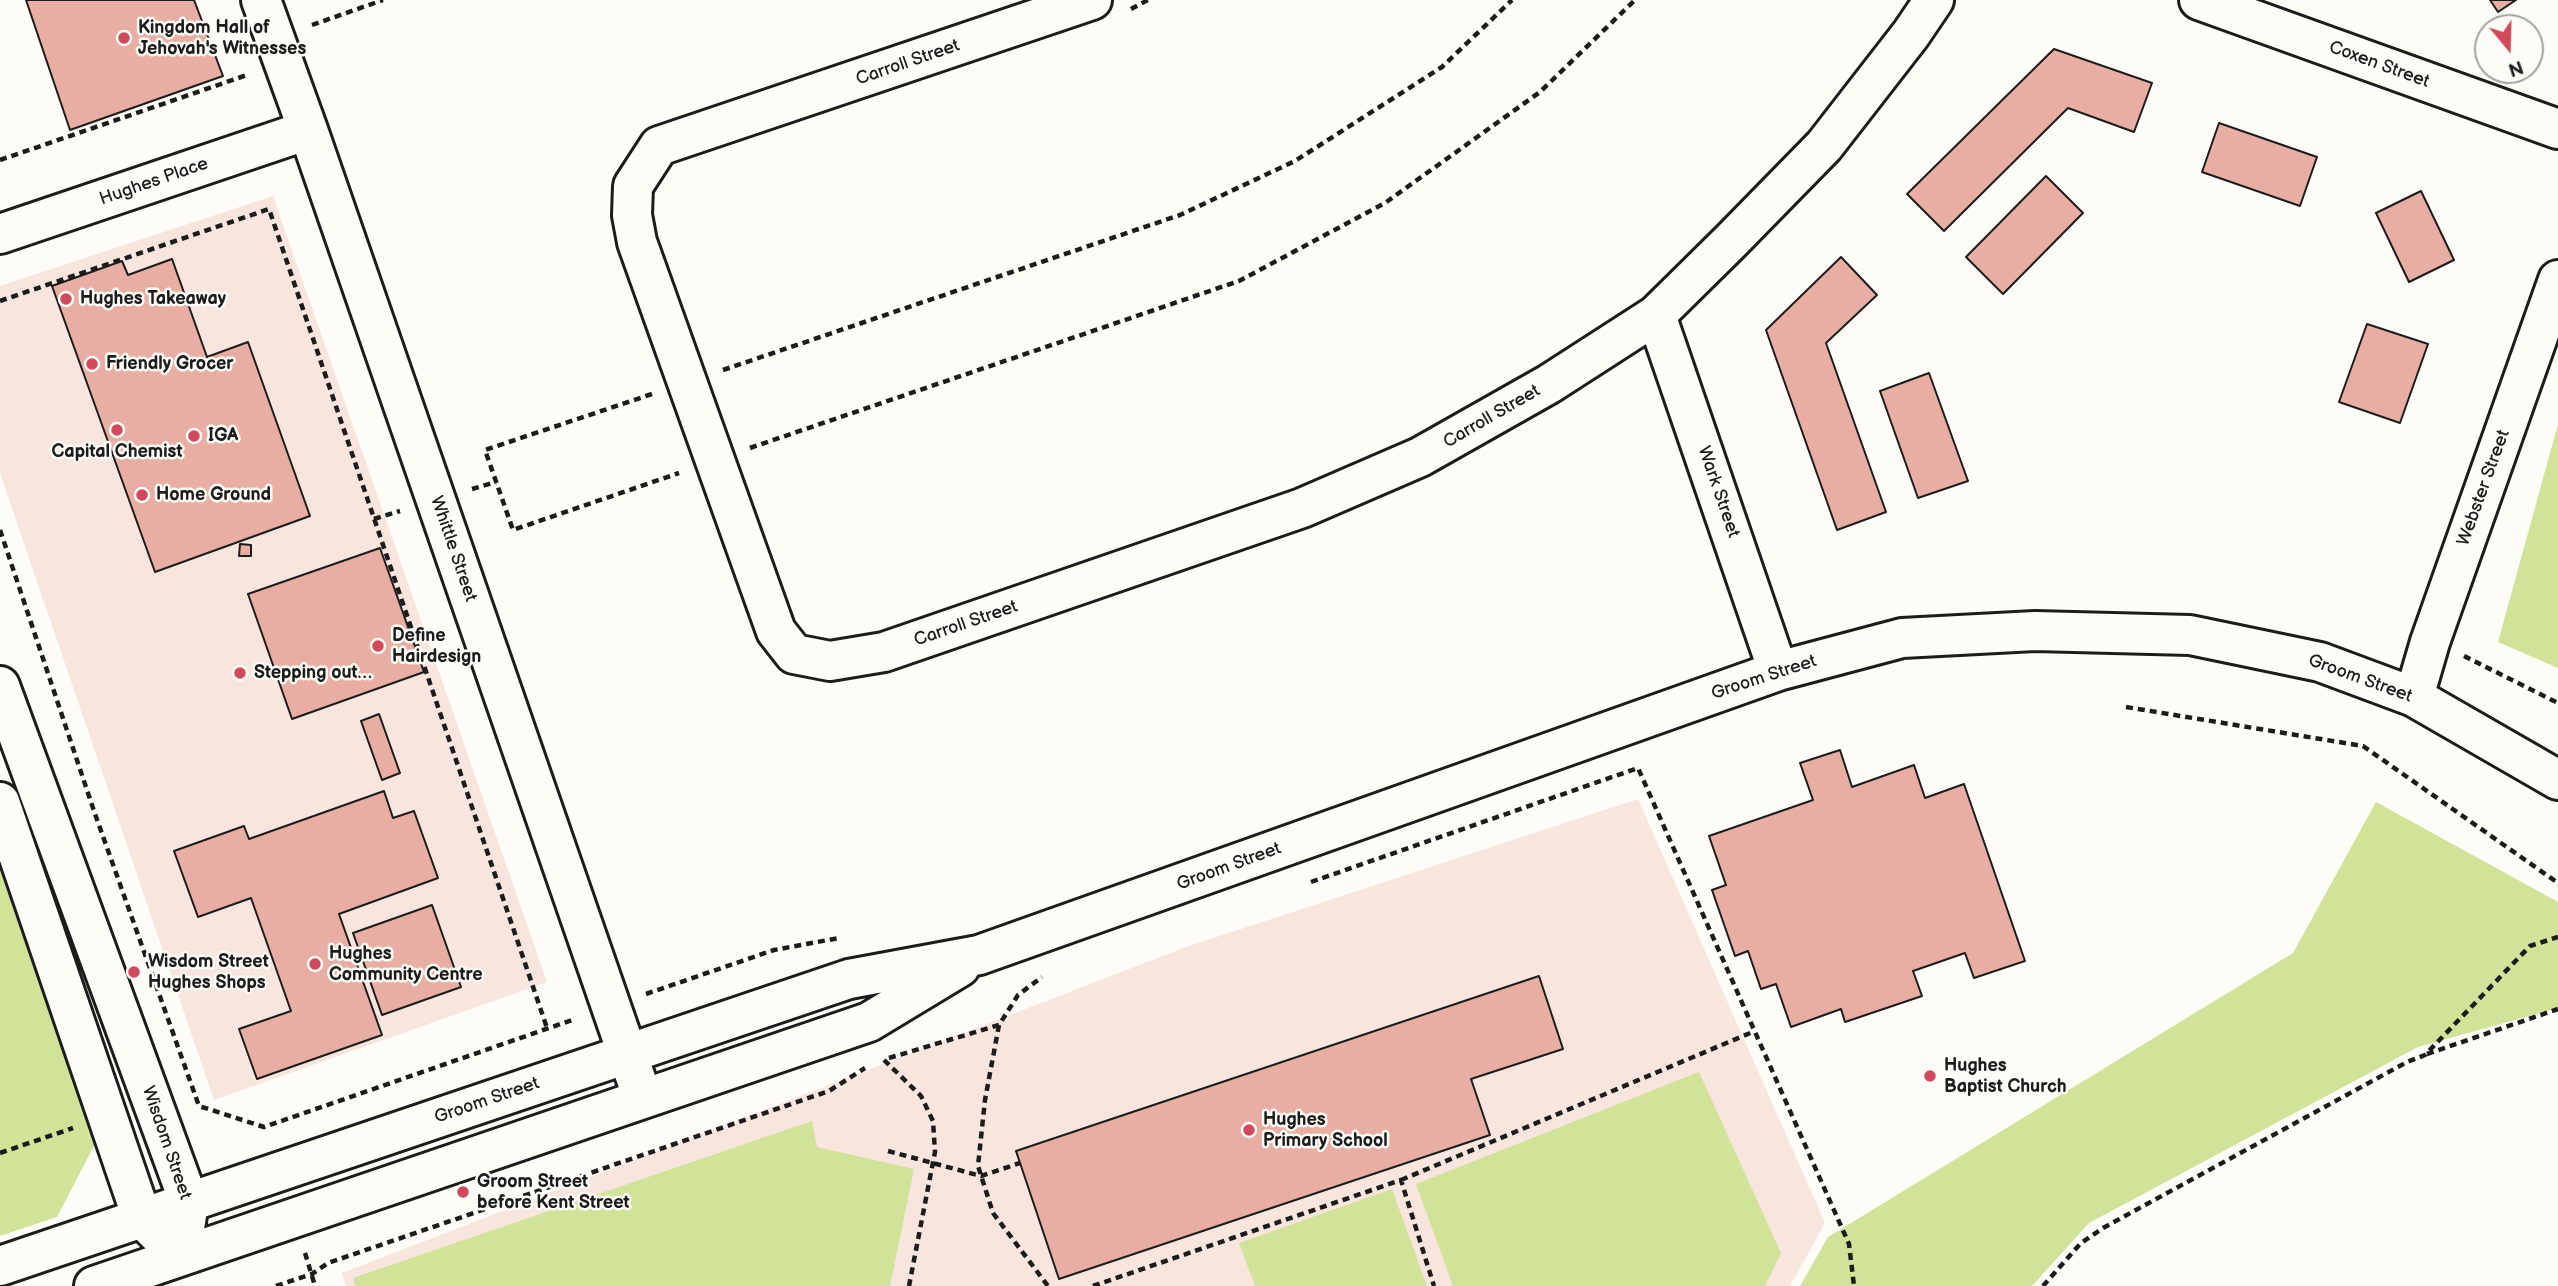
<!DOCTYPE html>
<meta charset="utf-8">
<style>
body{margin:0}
#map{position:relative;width:2558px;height:1286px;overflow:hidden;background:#fdfcf7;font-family:"Balsamiq Sans",sans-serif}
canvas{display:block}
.north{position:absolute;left:2474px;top:14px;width:70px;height:70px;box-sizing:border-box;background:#fdfcf7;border:2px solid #a3a29f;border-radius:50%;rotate:161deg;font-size:19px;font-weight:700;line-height:28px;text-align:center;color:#1c1c1c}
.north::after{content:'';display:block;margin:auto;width:24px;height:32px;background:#d1495b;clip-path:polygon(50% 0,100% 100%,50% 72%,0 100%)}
</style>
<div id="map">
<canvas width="2558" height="1286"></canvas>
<div class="north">N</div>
</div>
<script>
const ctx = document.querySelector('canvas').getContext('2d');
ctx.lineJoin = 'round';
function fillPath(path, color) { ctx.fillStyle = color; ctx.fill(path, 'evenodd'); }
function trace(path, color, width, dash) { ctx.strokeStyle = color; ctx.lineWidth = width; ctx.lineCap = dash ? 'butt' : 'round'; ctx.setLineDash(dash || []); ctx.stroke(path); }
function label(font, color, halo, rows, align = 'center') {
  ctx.font = font + ' "Balsamiq Sans",sans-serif'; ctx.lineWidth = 5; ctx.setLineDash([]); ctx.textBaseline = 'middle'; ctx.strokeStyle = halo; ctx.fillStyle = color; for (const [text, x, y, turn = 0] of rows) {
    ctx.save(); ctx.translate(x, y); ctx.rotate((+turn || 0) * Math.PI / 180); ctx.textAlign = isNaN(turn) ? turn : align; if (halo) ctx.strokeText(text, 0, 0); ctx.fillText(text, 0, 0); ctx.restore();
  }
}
fillPath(new Path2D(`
 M273 196 547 982 214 1100 0 473V286Z
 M1638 799 1825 1223 1790 1286H346L342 1273 1186 947Z`), '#f7e5de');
fillPath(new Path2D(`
 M2558 424V668L2498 642Z
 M2376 802 2558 902V1008L2418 1047 2089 1223 2032 1286H1800L1828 1237 2293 953Z
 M0 870 95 1144 57 1217 0 1236Z
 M1699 1072 1781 1253 1765 1286H1453L1416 1184Z
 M812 1121 817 1147 914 1169 890 1286H356L353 1278Z
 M1392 1189 1427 1286H1255L1239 1243Z`), '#d0e398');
const building = new Path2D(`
 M26 0H194L223 76 70 130Z
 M2490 0H2516L2498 12Z
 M2054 49 2152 83 2134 132 2068 108 1944 231 1907 194Z
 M2219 123 2317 157 2300 206 2202 172Z
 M2046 176 2083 213 2003 294 1966 257Z
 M2421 191 2454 260 2409 282 2376 213Z
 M1841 257 1877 295 1826 343 1886 512 1837 530 1766 330Z
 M172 259 207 357 248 342 310 516 155 572 52 286 122 261 128 275Z
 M2367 324 2428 344 2400 423 2339 402Z
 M1929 373 1968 481 1918 498 1880 391Z
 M240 544 251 545V556H239Z
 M380 548 424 672 292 719 248 594Z
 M379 714 400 773 382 780 361 721Z
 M1840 750 1852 787 1914 765 1925 798 1964 784 2025 961 1974 978 1965 953 1913 971 1922 996 1845 1022 1841 1009 1791 1027 1776 984 1761 989 1748 951 1735 956 1712 890 1726 885 1709 836 1813 800 1800 763Z
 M384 791 393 818 414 811 438 878 339 914 382 1035 257 1079 239 1029 291 1011 251 898 198 917 174 851 244 826 249 839Z
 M432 905 461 987 382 1015 353 933Z
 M1539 976 1563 1049 1471 1079 1490 1135 1059 1279 1016 1151Z`);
fillPath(building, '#e8aea3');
trace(building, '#1c1c1c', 2);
const minor = new Path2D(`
 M261 0 308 130 643 1099
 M1092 0 659 146 633 186 632 215 637 242 776 631 794 654 830 661 884 652 1302 508 1420 457 1549 384 1656 315 1731 241 1824 146 1911 34 1934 0
 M2199 0 2558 129
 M0 234 308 130
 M1656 315 1778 671
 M0 686 189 1202 185 1228
 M2414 697 2430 642 2558 280
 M0 802 142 1218 159 1235
 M0 1266 849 979 979 955 1778 671 1902 638 2035 631 2190 635 2320 662 2414 697 2558 780
 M94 1286 869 1022 960 967`);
trace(minor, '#1c1c1c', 44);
trace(new Path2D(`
 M1131 9 1148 0
 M312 25 383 0
 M0 160 247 75
 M0 301 269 209 547 1028
 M723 370 1180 215 1295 161 1442 67 1512 0
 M652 394 485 450 513 530 679 473
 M750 448 1239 281 1385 203 1540 92 1635 0
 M472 489 496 482
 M374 519 400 511
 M0 530 95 814 199 1106 264 1127 575 1019
 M2464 656 2558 703
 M2126 707 2363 746 2558 883
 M1311 882 1638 768 1849 1244 1854 1286
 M646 994 774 950 839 938
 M999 1025 985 1100 978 1166 993 1213 1048 1286
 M2427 1054 2558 1009
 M889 1058 999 1025 1018 995 1042 977
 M884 1060 921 1096 933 1121 935 1152 909 1286
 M888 1151 981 1176 1020 1163
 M0 1153 73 1128
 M1401 1180 1755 1031
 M305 1253 315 1286
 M276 1286 312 1274 328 1263 829 1091 865 1068
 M1093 1286 1401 1180 1434 1286
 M2043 1286 2081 1243 2103 1228 2407 1062 2425 1055 2530 946 2558 937`), '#1c1c1c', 4.5, [7, 5]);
trace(minor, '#fdfcf7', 38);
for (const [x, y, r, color] of [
 [124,38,7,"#d1495b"],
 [66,299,7,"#d1495b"],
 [92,364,7,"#d1495b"],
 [117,430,7,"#d1495b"],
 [194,436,7,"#d1495b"],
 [142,495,7,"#d1495b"],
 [378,646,7,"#d1495b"],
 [240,673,7,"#d1495b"],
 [315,964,7,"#d1495b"],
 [134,972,7,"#d1495b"],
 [1930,1076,7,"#d1495b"],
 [1249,1130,7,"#d1495b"],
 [463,1192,7,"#d1495b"]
]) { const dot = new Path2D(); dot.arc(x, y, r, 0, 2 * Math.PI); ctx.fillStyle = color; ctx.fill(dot); trace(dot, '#fdfcf7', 2.5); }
label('bold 18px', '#1c1c1c', '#fdfcf7', [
 ["Kingdom Hall of",138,28],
 ["Jehovah's Witnesses",138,49],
 ["Hughes Takeaway",80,299],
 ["Friendly Grocer",106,364],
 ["IGA",208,436],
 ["Capital Chemist",117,452,"center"],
 ["Home Ground",156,495],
 ["Define",392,636],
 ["Hairdesign",392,657],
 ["Stepping out…",254,673],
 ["Hughes",329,954],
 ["Community Centre",329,975],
 ["Wisdom Street",148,962],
 ["Hughes Shops",148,983],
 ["Hughes",1944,1066],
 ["Baptist Church",1944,1087],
 ["Hughes",1263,1120],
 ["Primary School",1263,1141],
 ["Groom Street",477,1182],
 ["before Kent Street",477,1203]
], 'left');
label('18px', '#1c1c1c', '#fdfcf7', [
 ["Carroll Street",908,63,-19],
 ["Coxen Street",2379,65,20],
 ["Hughes Place",154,182,-19],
 ["Carroll Street",1492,417,-30],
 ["Webster Street",2484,488,-70],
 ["Wark Street",1718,492,71],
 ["Whittle Street",453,549,71],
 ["Carroll Street",966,624,-19],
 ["Groom Street",1764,678,-18],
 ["Groom Street",2360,679,20],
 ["Groom Street",1229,867,-20],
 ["Groom Street",487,1101,-19],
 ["Wisdom Street",166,1143,71]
]);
</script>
